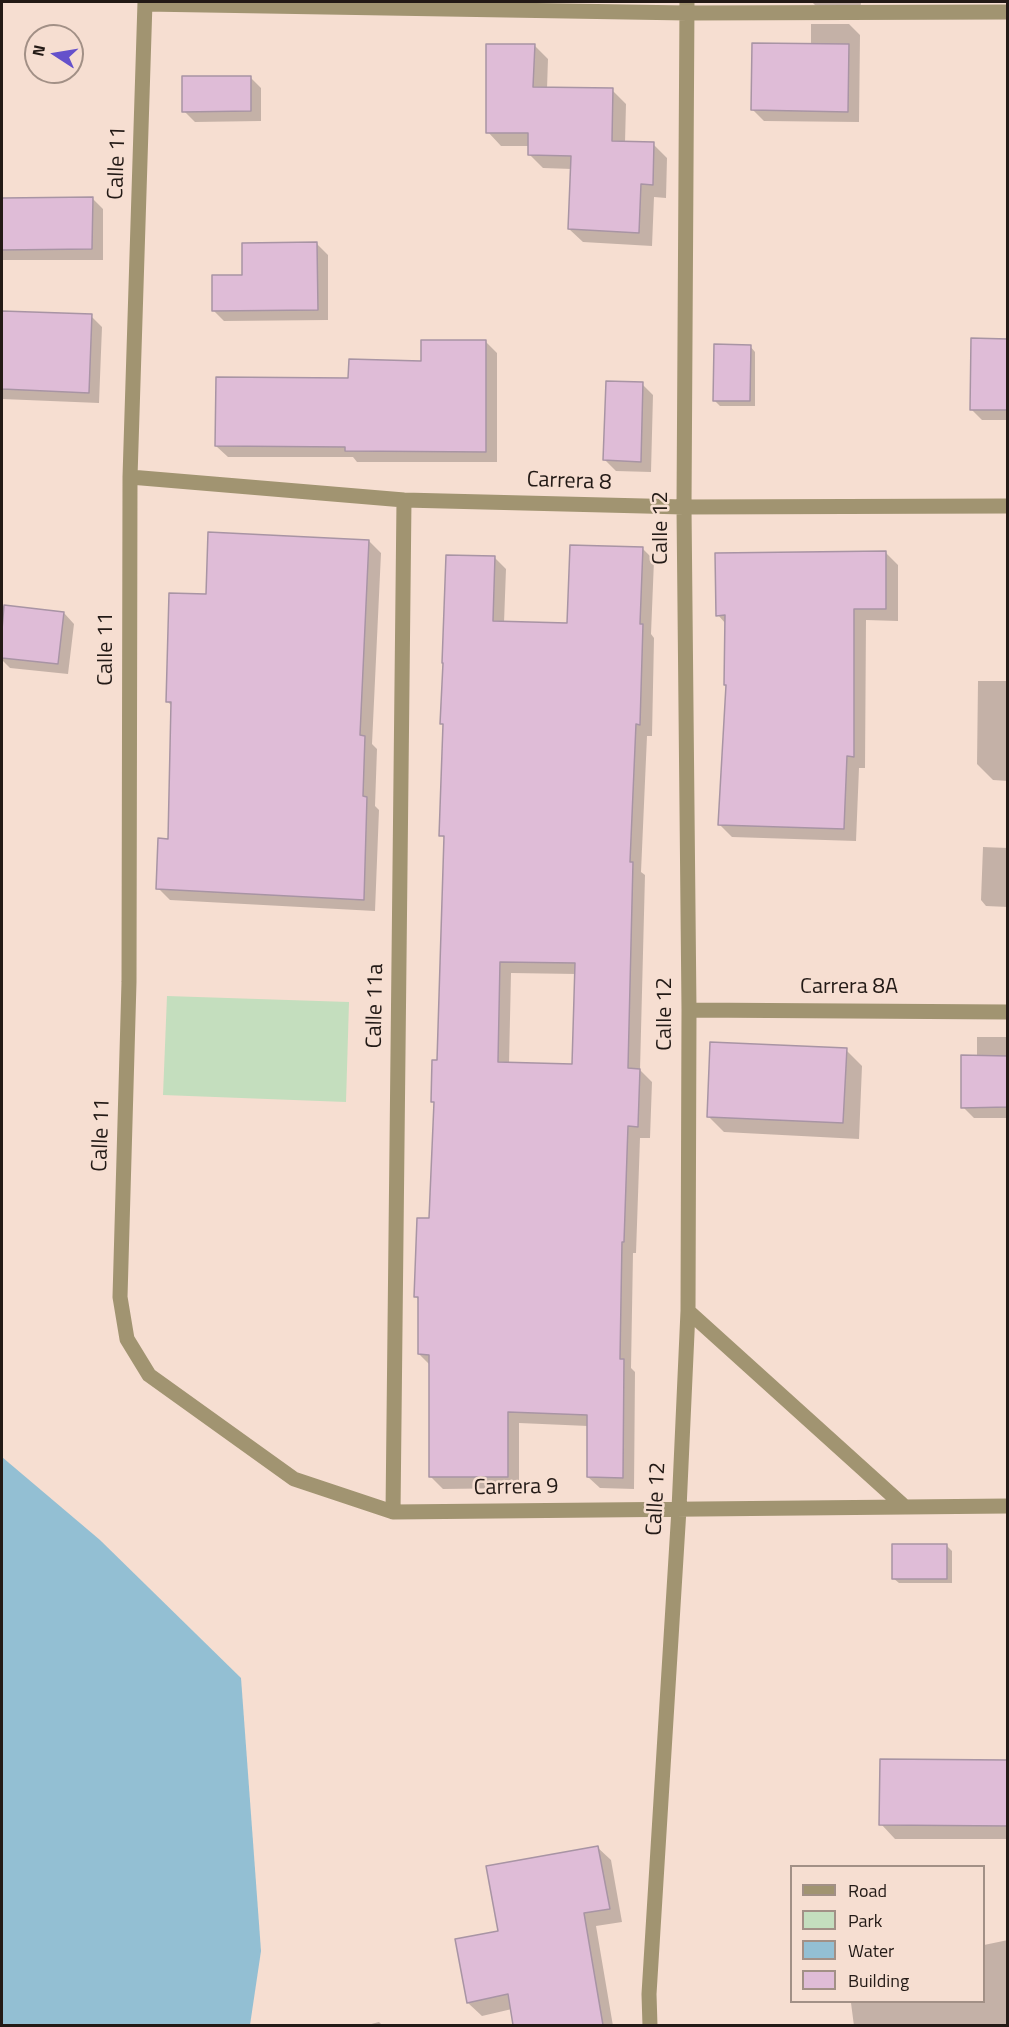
<!DOCTYPE html>
<style>
body{margin:0}
#map{position:relative;width:1009px;height:2027px;overflow:hidden;background:#f6ded1;font-family:"Titillium Web",sans-serif}
canvas{display:block}
.frame{position:absolute;inset:0;border:3px solid #231a16;pointer-events:none}
.legend{position:absolute;left:790px;top:1865px;width:195px;height:138px;box-sizing:border-box;background:#f6ded1;border:2px solid #a29086;margin:0;padding:8px 10px;list-style:none;font-size:18px;color:#231a16}
.legend li{display:flex;align-items:center;gap:12px;height:30px}
.legend b{width:30px;border:2px solid #a29086}
.north{position:absolute;left:24px;top:24px;width:60px;height:60px;box-sizing:border-box;background:#f6ded1;border:2px solid #a29086;border-radius:50%;rotate:282deg;font-size:16px;font-weight:700;line-height:24px;text-align:center;color:#231a16}
.north::after{content:'';display:block;margin:auto;width:21px;height:27px;background:#6551cb;clip-path:polygon(50% 0,100% 100%,50% 72%,0 100%)}
</style>
<div id="map">
<canvas width="1009" height="2027"></canvas>
<div class="frame"></div>
<ul class="legend">
<li><b style="height:8px;background:#a19471"></b>Road</li>
<li><b style="height:16px;background:#c4debe"></b>Park</li>
<li><b style="height:16px;background:#93bfd3"></b>Water</li>
<li><b style="height:16px;background:#dfbcd7"></b>Building</li>
</ul>
<div class="north">N</div>
</div>
<script>
const ctx = document.querySelector('canvas').getContext('2d');
ctx.lineJoin = 'round';
function fillPath(path, color) { ctx.fillStyle = color; ctx.fill(path, 'evenodd'); }
function trace(path, color, width, dash) { ctx.strokeStyle = color; ctx.lineWidth = width; ctx.lineCap = dash ? 'butt' : 'round'; ctx.setLineDash(dash || []); ctx.stroke(path); }
function label(font, color, halo, rows, align = 'center') {
  ctx.font = font + ' "Titillium Web",sans-serif'; ctx.lineWidth = 5; ctx.setLineDash([]); ctx.textBaseline = 'middle'; ctx.strokeStyle = halo; ctx.fillStyle = color; for (const [text, x, y, turn = 0] of rows) {
    ctx.save(); ctx.translate(x, y); ctx.rotate((+turn || 0) * Math.PI / 180); ctx.textAlign = isNaN(turn) ? turn : align; if (halo) ctx.strokeText(text, 0, 0); ctx.fillText(text, 0, 0); ctx.restore();
  }
}
fillPath(new Path2D(`
 M167 996 349 1002 346 1102 163 1095Z`), '#c4debe');
fillPath(new Path2D(`
 M2 1457 100 1540 241 1678 261 1951 250 2025H2Z`), '#93bfd3');
fillPath(new Path2D(`
 M812 2H861L860 13H823Z
 M811 24H849L860 35 859 122 764 121 753 110 811 45Z
 M534 45 548 59 547 89 612 90 626 104 625 143 653 144 667 158 666 198 654 197 652 246 583 242 569 229 572 169 543 168 529 154 530 146H501L488 132Z
 M250 77 261 88V121L195 122 184 111Z
 M92 198 103 209V260H2V199Z
 M317 244 328 255V320L224 321 213 310 244 277Z
 M2 313 91 316 102 327 99 403 2 399Z
 M1008 340V420H982L971 409Z
 M486 342 497 353V462H357L353 457H228L216 446 349 380 422 363Z
 M750 346 755 352V406H720L714 400Z
 M642 384 653 395 651 472 616 471 605 460Z
 M369 541 381 553 372 744 377 749 375 806 379 810 375 911 170 900 158 888 169 840 173 707 167 701 208 596Z
 M642 548 654 560 651 634 654 638 652 736H647L641 872 645 875 640 1070 652 1082 650 1138H640L636 1253H633L631 1368 635 1372 634 1489 600 1488 588 1477V1426L519 1423V1488L443 1489 431 1477 430 1365 419 1354V1300L415 1296 431 1220 435 1103 432 1101 438 1062 445 839 441 835 445 726 442 723 494 557 506 569 504 623 568 624ZM511 973 576 974 573 1066 509 1064Z
 M886 553 898 565V621L866 620 865 768H859L856 841 732 837 720 825 728 686 726 624 718 615Z
 M2 606 64 613 74 624 68 674 10 668 2 660Z
 M978 681H1008V781L993 780 977 764Z
 M983 847 1008 848V907L986 906 981 900Z
 M977 1037H1008V1118H974L963 1107 977 1057Z
 M846 1050 862 1066 859 1139 724 1132 709 1117Z
 M947 1546 952 1551V1583H899L893 1578Z
 M1008 1762V1839H895L881 1824Z
 M597 1847 611 1860 622 1922 596 1926 613 2026H515L512 2009 482 2016 468 2003 456 1940 500 1932Z
 M1008 1940V2026H854L851 2003 984 2002V1945Z
 M379 2022 383 2026H364Z`), '#0003');
const building = new Path2D(`
 M752 43 849 44 848 112 751 110Z
 M486 44H535L533 87 613 88 612 141 654 142 653 185 641 184 639 233 568 229 571 156 528 155V133H486Z
 M182 76H251V111L182 112Z
 M93 197 92 249 2 250V198Z
 M317 242 318 310 212 311V275H242V243Z
 M2 311 92 314 89 393 2 389Z
 M971 338 1008 339V410H970Z
 M421 340H486V452L345 451V447L215 446 216 377 348 378 349 359 421 361Z
 M714 344 751 345 750 401H713Z
 M606 381 643 382 641 462 603 460Z
 M208 532 369 540 360 735 365 736 363 796 367 797 364 900 156 889 158 838 168 839 171 702H166L169 593 206 594Z
 M570 545 643 547 640 624H643L640 725 636 724 630 862H633L628 1068 640 1069 638 1127 628 1126 624 1242H622L620 1359H624L623 1478 587 1477V1415L508 1412V1477H429V1355L418 1354V1297H414L417 1218H429L434 1102H431L432 1060H437L444 836H439L443 724H440L443 663H442L446 555 495 556 493 621 567 623ZM500 962 575 963 572 1064 498 1062Z
 M886 551V609H854V757L847 756 844 829 718 825 726 685H724L725 615 716 616 715 553Z
 M4 605 64 612 58 664 2 658V630Z
 M710 1042 847 1048 843 1123 707 1117Z
 M961 1055 1008 1056V1107L961 1108Z
 M892 1544H947V1579H892Z
 M880 1759 1008 1760V1826L879 1825Z
 M598 1846 610 1909 584 1913 603 2025H513L508 1994 467 2003 455 1939 498 1931 486 1866Z`);
fillPath(building, '#dfbcd7');
trace(building, '#a894a4', 1.5);
trace(new Path2D(`
 M145 2 130 477 129 982 120 1297 127 1339 149 1375 294 1479 393 1512 1008 1506
 M145 4 687 13 1008 12
 M130 477 404 500 684 507 1008 506
 M689 1010 1008 1012
 M688 1311 905 1507
 M393 1512 404 500
 M650 2026 649 1994 679 1509 688 1311 689 1010 684 507 687 2`), '#a19471', 15);
label('22px', '#231a16', '#f6ded1', [
 ["Calle 11",118,163,-88],
 ["Carrera 8",569,482,2],
 ["Calle 12",662,528,-90],
 ["Calle 11",107,649,-90],
 ["Carrera 8A",849,988],
 ["Calle 11a",376,1006,-89],
 ["Calle 12",666,1014,-90],
 ["Calle 11",102,1135,-88],
 ["Carrera 9",516,1488,-1],
 ["Calle 12",657,1499,-87]
]);
</script>
